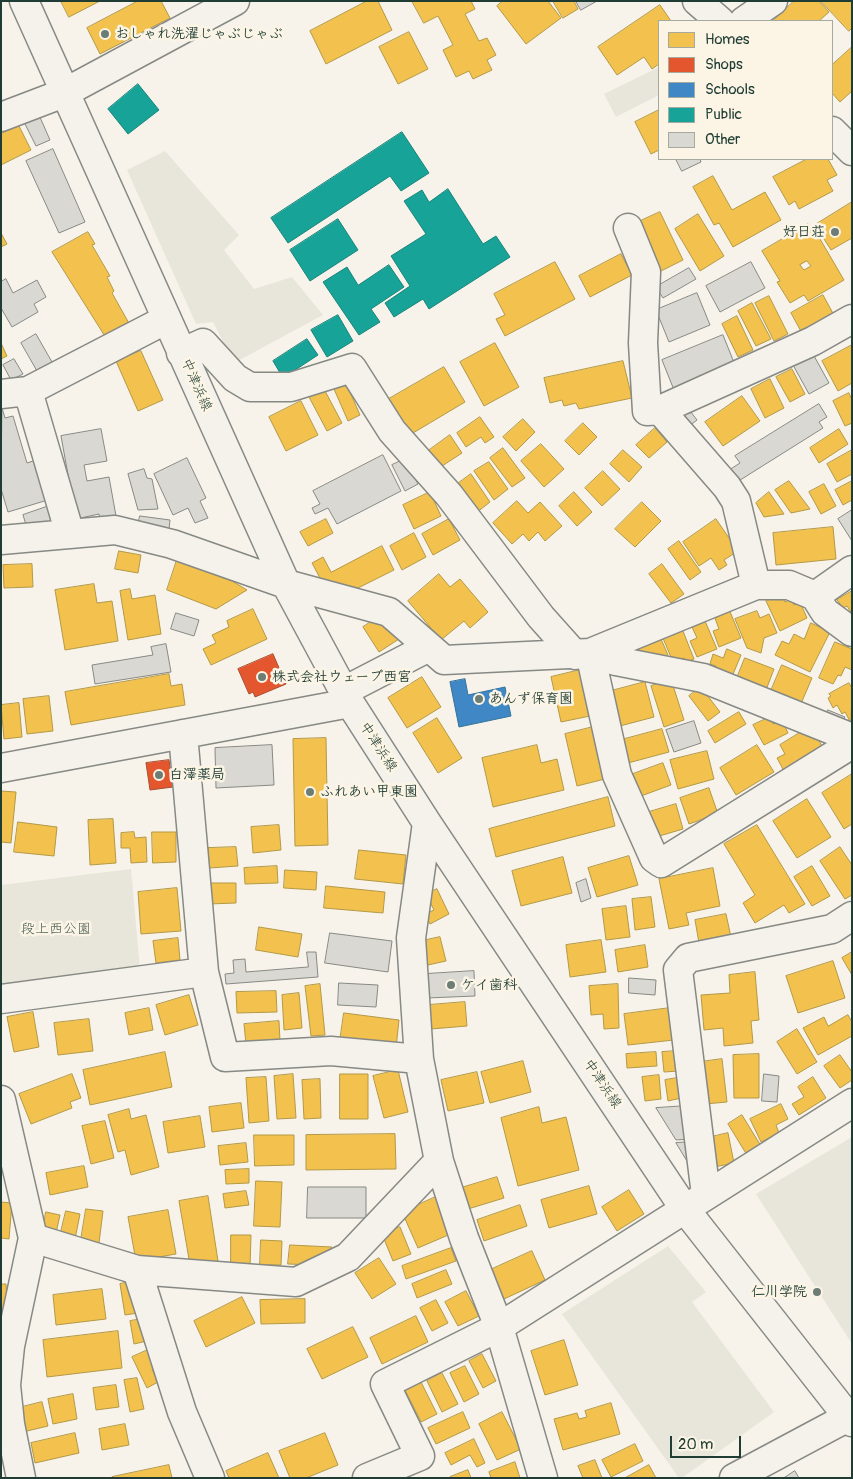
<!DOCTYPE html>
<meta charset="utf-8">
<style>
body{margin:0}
#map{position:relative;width:853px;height:1479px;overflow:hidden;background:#f7f3ea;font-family:Pangolin,sans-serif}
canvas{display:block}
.frame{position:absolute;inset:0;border:2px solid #1f3d34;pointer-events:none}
.legend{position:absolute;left:658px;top:20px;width:175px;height:140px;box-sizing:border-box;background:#fcf5e5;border:1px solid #a4ab9e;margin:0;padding:6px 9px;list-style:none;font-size:15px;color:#1f3d34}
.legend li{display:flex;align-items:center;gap:10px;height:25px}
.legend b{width:25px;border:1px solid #a4ab9e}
.scale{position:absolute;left:670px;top:1436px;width:71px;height:22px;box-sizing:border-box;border:2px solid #1f3d34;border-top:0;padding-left:6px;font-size:15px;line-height:18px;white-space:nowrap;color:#1f3d34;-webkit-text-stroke:4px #fcf5e5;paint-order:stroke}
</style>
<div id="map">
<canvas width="853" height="1479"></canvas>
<div class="frame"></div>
<ul class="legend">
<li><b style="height:14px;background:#f2c14e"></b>Homes</li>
<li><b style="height:14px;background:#e4572e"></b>Shops</li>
<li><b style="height:14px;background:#3f88c5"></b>Schools</li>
<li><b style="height:14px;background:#17a398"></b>Public</li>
<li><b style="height:14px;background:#dad8d2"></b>Other</li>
</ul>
<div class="scale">20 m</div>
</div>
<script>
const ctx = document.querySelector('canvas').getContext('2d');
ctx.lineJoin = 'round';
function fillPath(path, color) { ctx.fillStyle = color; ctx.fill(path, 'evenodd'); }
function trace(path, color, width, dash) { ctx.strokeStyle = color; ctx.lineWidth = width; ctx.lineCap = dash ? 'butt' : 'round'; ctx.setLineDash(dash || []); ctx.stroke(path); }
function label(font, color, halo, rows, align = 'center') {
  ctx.font = font + ' Pangolin,"Klee One",sans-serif'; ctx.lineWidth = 5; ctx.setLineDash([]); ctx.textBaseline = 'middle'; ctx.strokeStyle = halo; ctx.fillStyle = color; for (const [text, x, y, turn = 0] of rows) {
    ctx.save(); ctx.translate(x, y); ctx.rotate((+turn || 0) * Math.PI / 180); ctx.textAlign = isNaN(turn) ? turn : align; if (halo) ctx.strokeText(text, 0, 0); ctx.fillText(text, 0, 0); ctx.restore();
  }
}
fillPath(new Path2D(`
 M659 67V95L616 117 604 94Z
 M165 151 239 235 224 250 254 289 292 277 323 315 234 363 213 322 196 324 127 170Z
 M131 869 140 969 5 986 1 984V885Z
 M852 1137V1344L756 1194Z
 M668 1246 706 1292 692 1302 774 1412 682 1478H679L562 1314Z`), '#e8e5da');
const homes = new Path2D(`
 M61 1H100L69 17Z
 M138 1H161L170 18 100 54 87 28Z
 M367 1H378L392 30 326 64 310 31Z
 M412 1H471L475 9 465 14 479 41 487 38 496 55 487 60 492 70 473 79 469 71 456 77 443 50 453 45 438 16 424 23Z
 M503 1H548L561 18 526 44 497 6Z
 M553 1H574L578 9 563 18Z
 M794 1H819L829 12 819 21H773Z
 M821 1H852V28L849 31Z
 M660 5 671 21H659V64L652 69 644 57 617 75 598 47Z
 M409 32 428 69 398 84 379 47Z
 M852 47V91L840 102 832 93V65Z
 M659 110V150L651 154 635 122Z
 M19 126 31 150 1 165V134Z
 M807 159H828L837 175 827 180 833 191 799 209 795 201 789 205 773 177Z
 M713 176 732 210 765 192 781 220 733 247 719 223 714 225 693 187Z
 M852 202V238L831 250 815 225Z
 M660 212 683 260 659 272 636 223Z
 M698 214 724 256 700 271 675 229Z
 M808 224 810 229 813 227 844 280 808 301 804 295 790 303 777 282 780 281 762 251ZM807 261 811 266 804 270 800 265Z
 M88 232 95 244 92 245 110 276 107 277 114 291 112 293 130 325 106 338 52 252Z
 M1 233 7 244 1 247Z
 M621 254 632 275 590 297 579 276Z
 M555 262 575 299 505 336 496 319 505 315 494 294Z
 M823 295 835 317 803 335 791 313Z
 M769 296 788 334 774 341 755 303Z
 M752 303 771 339 756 346 738 311Z
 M737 316 753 350 738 357 722 324Z
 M1 343 7 356 1 359Z
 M495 343 519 387 484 406 460 362Z
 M852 345V383L838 391 822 361Z
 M141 351 163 400 138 411 116 361Z
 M623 361 632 398 579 409 576 403 564 406 562 400 550 403 544 378Z
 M444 367 465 402 408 436 387 400Z
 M792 369 805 394 790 402 776 377Z
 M770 379 784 408 765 418 751 389Z
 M346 383 360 415 348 421 334 389Z
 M324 389 342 423 327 431 309 397Z
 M849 393 852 400V423L845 426 833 401Z
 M742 396 760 421 723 446 705 422Z
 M301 401 318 435 286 451 269 417Z
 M480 417 494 437 485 443 481 437 466 447 457 433Z
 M523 419 535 432 516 451 503 437Z
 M583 423 597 437 579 455 565 441Z
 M655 428 667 442 649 458 636 445Z
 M839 429 848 444 819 463 810 448Z
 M450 435 462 453 439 468 428 451Z
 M541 444 564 469 544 487 521 461Z
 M503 448 525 478 512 487 490 458Z
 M623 450 642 467 629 482 610 464Z
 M852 450V474L837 482 827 464Z
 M489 462 508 489 494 500 474 471Z
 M603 471 620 489 602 506 585 488Z
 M471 474 490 502 476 513 456 485Z
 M789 481 810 509 791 513 775 490Z
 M852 481V500L843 505 835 490Z
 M824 484 836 506 821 514 809 492Z
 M430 492 441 516 414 529 403 505Z
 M574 492 592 512 577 526 559 506Z
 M769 492 784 514 764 517 756 503Z
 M517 501 528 513 540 502 562 526 545 541 538 532 529 541 523 534 512 544 493 523Z
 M642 502 661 521 635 547 615 529Z
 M326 519 333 533 308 546 300 532Z
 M449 519 460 540 433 555 422 534Z
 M716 519 738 551 724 560 727 565 719 570 711 558 699 566 683 542Z
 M833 527 836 559 776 565 773 533Z
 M414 533 426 557 402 570 390 546Z
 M679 541 701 572 690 580 668 549Z
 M382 546 394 570 358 588 321 580 312 563 323 557 331 572Z
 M119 551 141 555 138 573 115 569Z
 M177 560 232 581 247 590 216 609 167 590Z
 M32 564 33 587 4 588 3 565Z
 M662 564 684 594 671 603 649 574Z
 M439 574 450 587 460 579 488 612 470 628 464 621 441 640 408 601Z
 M94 584 97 603 112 601 118 641 65 650 55 590Z
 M130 589 132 599 155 595 161 634 128 640 120 591Z
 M852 591V614L847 606 843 608 837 600Z
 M781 594 785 602 791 599 794 605 800 602 807 618 780 631 766 601Z
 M728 607 741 638 719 647 713 631 719 629 713 613Z
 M253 609 267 639 211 665 203 649 216 643 212 635 229 627 227 621Z
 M757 611 760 618 769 614 777 633 764 638 761 653 747 648 735 619Z
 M382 615 399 639 379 652 363 627Z
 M705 621 717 649 697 657 690 641 697 638 692 627Z
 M811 623 830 632 810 672 775 655 782 641 789 644 794 634 804 639Z
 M681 626 694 659 686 662 684 658 673 662 660 631Z
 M658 632 668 655 657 659 635 657 629 644Z
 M835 642 852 649V670L845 667 841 676 838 675 833 684 819 678Z
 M727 649 741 655 731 679 713 672 716 666 710 664 713 654 723 658Z
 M745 658 774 669 766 690 737 678Z
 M782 665 812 678 800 706 770 693Z
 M580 670 590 716 561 722 551 677Z
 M169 674 171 686 182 684 185 705 71 725 65 692Z
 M422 677 441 707 407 728 388 698Z
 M671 679 684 720 664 727 651 686Z
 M645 682 654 717 620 726 611 691Z
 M849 683 852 688 851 723 845 712 842 714 837 705 833 708 828 698 831 696 829 694Z
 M701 687 720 712 708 721 689 696Z
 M49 696 53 731 27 734 23 699Z
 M19 703 22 737 4 739 1 705Z
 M739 712 746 724 715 743 708 731Z
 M770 717 773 724 782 720 788 733 764 745 753 725Z
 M437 718 462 758 438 773 413 733Z
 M811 726 823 748 784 771 777 758 785 754 780 745Z
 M593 727 605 779 577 786 565 734Z
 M662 729 669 752 628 763 621 740Z
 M326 738 328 845 295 846 293 739Z
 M537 745 541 763 557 759 564 790 493 807 482 758Z
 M757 745 774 772 736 795 720 768Z
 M707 751 714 779 678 789 670 760Z
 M663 763 671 785 641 796 633 774Z
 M852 774V824L844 829 822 793Z
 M709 788 718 814 689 824 680 798Z
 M1 791 16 792 11 843 1 842Z
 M608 797 615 826 496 857 489 829Z
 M807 799 831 837 797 858 773 821Z
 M676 804 683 829 656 837 649 812Z
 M113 819 116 863 90 865 88 820Z
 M18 822 57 827 54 856 14 852Z
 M279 825 281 850 253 853 251 827Z
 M757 825 805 904 789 913 784 905 755 923 743 903 755 895 724 844Z
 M134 832 135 838 146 837 147 862 131 863 130 848H121V833Z
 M152 832H176V862L153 863Z
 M236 847 238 866 209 868 208 848Z
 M840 847 852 865V895L845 899 820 861Z
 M359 850 406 855 403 884 355 879Z
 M629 856 638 885 597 897 588 868Z
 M563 857 572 893 521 906 512 871Z
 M277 866 278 883 245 884 244 868Z
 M812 866 830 896 812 906 794 877Z
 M713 868 720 906 686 913 689 925 669 929 659 879Z
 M285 870 317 872 316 890 284 888Z
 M209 883H236V903L209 904Z
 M326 886 385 892 383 913 324 908Z
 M177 888 181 931 141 934 138 892Z
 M437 889 449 914 430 924 425 914 434 910 426 894Z
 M651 897 655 927 635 930 632 899Z
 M626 906 630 937 606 940 602 909Z
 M726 914 731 937 699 943 695 920Z
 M259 927 302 934 298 957 256 950Z
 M440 937 446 961 428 965 422 941Z
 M178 938 180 960 156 963 153 941Z
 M601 940 606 972 570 977 566 945Z
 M645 945 648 967 618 972 615 950Z
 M852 952V975L842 958Z
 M833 961 845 998 798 1013 786 976Z
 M755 972 759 1020 751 1021 753 1043 724 1046 723 1028 704 1030 701 995 730 993 729 975Z
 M320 984 325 1035 311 1036 305 986Z
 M618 984 619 1028 604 1029 603 1014 591 1015 589 986Z
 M276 991 277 1012 237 1013 236 992Z
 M299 993 302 1028 284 1030 282 995Z
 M189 995 198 1025 165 1035 156 1005Z
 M465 1002 467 1026 431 1029 429 1005Z
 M149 1008 153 1030 129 1035 125 1013Z
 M670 1008 674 1040 628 1045 624 1014Z
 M33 1012 39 1047 14 1052 7 1017Z
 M344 1013 399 1020 396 1048 340 1041Z
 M848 1015 852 1022V1036L818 1055 803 1028 824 1017 828 1026Z
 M89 1019 93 1051 58 1055 54 1023Z
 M279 1021 280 1041 246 1044 244 1024Z
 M797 1029 817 1062 797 1074 777 1042Z
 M677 1051 679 1071 664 1072 662 1052Z
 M165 1052 172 1087 90 1105 83 1070Z
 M656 1052 657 1066 627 1068 626 1054Z
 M759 1054V1098H734L733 1055Z
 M840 1055 852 1072V1080L840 1088 824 1066Z
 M722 1059 727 1102 705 1104 700 1062Z
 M523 1061 531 1092 490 1103 481 1072Z
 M398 1070 408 1112 384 1118 373 1076Z
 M477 1072 484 1103 448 1111 441 1080Z
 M72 1074 81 1098 70 1102 72 1108 31 1124 19 1094Z
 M293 1074 296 1118 277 1119 274 1076Z
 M340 1074H368V1119H340Z
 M659 1075 661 1099 645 1101 642 1077Z
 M266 1077 269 1121 249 1123 246 1078Z
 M683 1077 686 1097 668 1101 665 1080Z
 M813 1077 826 1098 799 1115 792 1104 804 1097 798 1087Z
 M320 1079 321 1118 304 1119 302 1080Z
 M241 1103 244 1128 212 1132 209 1107Z
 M781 1104 788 1119 776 1125 779 1133 761 1142 750 1119Z
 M539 1107 542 1123 566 1117 579 1170 518 1186 501 1118Z
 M129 1109 131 1119 146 1115 159 1167 131 1175 125 1150 118 1152 108 1115Z
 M742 1115 761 1146 747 1155 728 1124Z
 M200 1116 205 1147 168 1153 163 1122Z
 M105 1121 114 1158 91 1164 82 1126Z
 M728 1133 734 1163 714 1167 707 1138Z
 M395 1134 396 1169 306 1170V1135Z
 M254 1135H294V1165L255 1166Z
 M246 1143 248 1162 220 1165 218 1146Z
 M84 1166 88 1187 50 1195 46 1173Z
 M249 1169V1183L226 1184 225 1170Z
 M497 1177 504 1198 468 1209 461 1188Z
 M256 1181 282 1182 280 1227 254 1226Z
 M589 1186 597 1214 549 1228 541 1200Z
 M629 1190 644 1214 617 1231 602 1207Z
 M246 1191 249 1205 225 1208 223 1194Z
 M208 1196 218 1261 190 1265 179 1201Z
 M438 1196 453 1233 418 1248 402 1212Z
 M1 1202 12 1203 9 1239 1 1238Z
 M520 1205 527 1226 484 1241 477 1220Z
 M86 1209 103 1211 99 1243 81 1240Z
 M168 1210 176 1254 136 1261 128 1217Z
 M66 1211 80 1214 75 1239 60 1236Z
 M46 1212 60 1215 56 1233 43 1230Z
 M400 1227 411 1254 393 1261 382 1234Z
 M231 1235H251L250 1268H231Z
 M261 1240 282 1241 281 1265H260Z
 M290 1245 332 1247 331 1253 314 1265 288 1264Z
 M451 1248 456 1261 406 1279 402 1266Z
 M532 1251 545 1280 504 1299 490 1270Z
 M379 1258 396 1284 372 1299 355 1273Z
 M446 1270 452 1284 417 1298 412 1284Z
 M133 1281 138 1313 125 1315 120 1284Z
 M1 1284H6L8 1317 1 1318Z
 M102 1289 106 1319 56 1325 53 1295Z
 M466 1291 479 1316 458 1326 445 1302Z
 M242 1297 255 1323 206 1347 194 1321Z
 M305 1299V1323L261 1324 260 1300Z
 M436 1300 448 1323 432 1331 420 1308Z
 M416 1316 428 1342 382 1364 370 1338Z
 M142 1319 147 1341 134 1344 130 1321Z
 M353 1327 368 1357 322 1379 307 1349Z
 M118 1331 122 1368 47 1377 43 1340Z
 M564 1340 578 1385 545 1395 531 1351Z
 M150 1349 158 1366 152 1369 158 1382 147 1388 132 1357Z
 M482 1354 496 1381 483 1388 469 1361Z
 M465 1366 479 1394 464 1402 450 1373Z
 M442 1373 458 1404 442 1412 427 1381Z
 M137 1378 144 1409 130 1412 124 1380Z
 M421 1382 437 1414 421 1422 405 1390Z
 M116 1385 119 1407 96 1410 93 1388Z
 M73 1394 77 1419 53 1424 48 1399Z
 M42 1402 48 1426 23 1432 18 1408Z
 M611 1403 620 1434 563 1450 554 1419 577 1413 579 1419 587 1417 585 1411Z
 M463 1412 470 1428 436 1444 428 1428Z
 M502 1412 521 1449 497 1460 479 1424Z
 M125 1424 129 1445 102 1450 99 1429Z
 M75 1433 79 1453 35 1463 31 1443Z
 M325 1433 338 1465 306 1478H290L279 1451Z
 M474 1439 485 1463 477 1467 470 1455 451 1465 445 1453Z
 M635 1444 643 1461 611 1477 602 1460Z
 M268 1453 279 1478H229L226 1471Z
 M595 1460 602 1478H583L578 1466Z
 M515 1462 520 1478H491L489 1472Z
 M169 1465 172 1478H112V1477Z
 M649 1465 656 1478H625Z
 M468 1470 471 1478H450V1477Z`);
fillPath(homes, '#f2c14e');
trace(homes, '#b39946', 1);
const shops = new Path2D(`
 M273 654 286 684 255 697 253 692 249 694 238 669Z
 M169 760 173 787 150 790 146 763Z`);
fillPath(shops, '#e4572e');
trace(shops, '#a94f30', 1);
const schools = new Path2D(`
 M465 679 468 695 505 687 511 716 459 727 450 682Z`);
fillPath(schools, '#3f88c5');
trace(schools, '#35729a', 1);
const public = new Path2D(`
 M138 84 159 110 128 134 108 109Z
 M402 132 429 173 401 191 390 176 288 243 271 218Z
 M448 189 483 244 496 236 510 257 429 309 423 299 394 317 385 303 410 286 391 256 426 234 404 201 422 190 429 202Z
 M338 219 358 250 310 281 290 250Z
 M389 265 404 287 371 309 380 322 359 335 323 282 347 267 358 285Z
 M338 315 353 341 327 357 311 330Z
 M307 339 318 355 283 378 273 361Z`);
fillPath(public, '#17a398');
trace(public, '#19847a', 1);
const building = new Path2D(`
 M576 1H597L581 10Z
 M39 115 50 140 36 146 24 122Z
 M53 149 85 222 59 233 26 161Z
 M676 159H700L701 162 682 171Z
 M751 262 765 288 720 312 706 286Z
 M689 268 696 279 663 298 656 287Z
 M6 279 13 293 37 280 46 297 34 304 38 312 12 327 1 308V282Z
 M697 293 710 325 669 342 656 310Z
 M36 334 56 369 41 378 21 343Z
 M723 335 735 365 674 390 662 360Z
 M813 354 829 383 809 394 793 365Z
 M14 359 23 374 11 380 3 365Z
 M819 404 827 417 819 422 823 428 737 482 729 470 740 463 735 456Z
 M687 407 697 420 684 430 675 417Z
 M2 408 5 418 13 416 27 463 39 459 51 499 8 512 1 489Z
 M101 429 107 461 84 465 87 481 109 477 116 516 100 519 99 514 76 519 61 436Z
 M383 455 401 491 337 524 328 508 315 514 312 508 320 504 313 491Z
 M187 458 206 498 200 501 208 518 195 523 188 508 173 515 154 474Z
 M405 459 418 484 405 491 392 465Z
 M144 469 147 478 152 479 158 509 138 510 128 474Z
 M52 505 58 522 28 531 23 515Z
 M852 510V541L838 519Z
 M140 516 170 520 169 529 138 525Z
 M176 613 199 620 194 636 171 629Z
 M166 644 171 672 95 684 92 665 153 655 151 647Z
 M828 710 845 717 841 724 825 717Z
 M694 721 701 743 674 752 666 730Z
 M272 745 274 785 216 788 215 748Z
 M586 879 591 898 581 902 576 883Z
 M330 933 392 941 388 972 325 963Z
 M307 952H316L318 977 226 984 225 974 234 973 233 960 245 959 246 972 308 967Z
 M474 971 475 996 427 998 426 974Z
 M629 978 656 980 655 995 629 993Z
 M339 983 378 985 376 1007 338 1005Z
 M764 1074 779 1076 777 1102 762 1101Z
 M686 1106 690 1139 676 1140 656 1108Z
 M692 1142 690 1166 676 1143Z
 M308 1187H366V1218H307Z
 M795 1471 799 1478H784Z`);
fillPath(building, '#dad8d2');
trace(building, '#868984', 1);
const minor = new Path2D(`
 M24 1 286 584 350 703 427 823 684 1208 852 1422
 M697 1 720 21
 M744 21 773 1
 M1 117 64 93 235 1
 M832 131 852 151
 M628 228 646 272 643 343 647 411 660 410 727 487 736 501 756 585
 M181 353 203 343 235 378 250 387H291L352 368 392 431 449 495 541 617 575 655
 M28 391 70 534
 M1 394 28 391 167 319
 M660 410 813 341 852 319
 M1 540 115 530 172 544 286 584 389 612 444 660 590 653 756 585H789L815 596 825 612 852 632
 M815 596 852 570
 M590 653 617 775 654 858 661 863 852 744
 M590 653 616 661 703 678 847 736 852 740
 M344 691 429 647
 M183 734 204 972 225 1057 331 1051 419 1059
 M1 768 350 703
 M427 823 411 938 419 1059 439 1161 464 1238 499 1327 543 1478
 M1 999 204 972
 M1 1100 33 1238 10 1346 6 1385 10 1424 21 1478
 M706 1195 678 970 688 958 832 929 852 916
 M33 1238 137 1270 296 1282 348 1257 439 1161
 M137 1270 182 1412 210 1478
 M367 1478 420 1456 385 1384 499 1327 852 1103
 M734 1478 852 1415`);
trace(minor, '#868984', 31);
trace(minor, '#f5f2ec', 28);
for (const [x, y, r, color] of [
 [105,34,5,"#6b7d74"],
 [835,232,5,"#6b7d74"],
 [262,677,5,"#6b7d74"],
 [479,699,5,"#6b7d74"],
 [159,775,5,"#6b7d74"],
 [310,792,5,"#6b7d74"],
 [451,985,5,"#6b7d74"],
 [817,1292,5,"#6b7d74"]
]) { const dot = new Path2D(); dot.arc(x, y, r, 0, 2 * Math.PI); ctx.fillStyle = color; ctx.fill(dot); trace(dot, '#fcf5e5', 2); }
label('bold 14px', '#1f3d34', '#fcf5e5', [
 ["おしゃれ洗濯じゃぶじゃぶ",115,34],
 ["好日荘",825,232,"right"],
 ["株式会社ウェーブ西宮",272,677],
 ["あんず保育園",489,699],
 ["白澤薬局",169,775],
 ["ふれあい甲東園",320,792],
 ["ケイ歯科",461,985],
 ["仁川学院",807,1292,"right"]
], 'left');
label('14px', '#1f3d34', '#fcf5e5', [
 ["中津浜線",196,385,66],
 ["中津浜線",378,747,57],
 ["中津浜線",602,1084,56]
]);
label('14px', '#455c52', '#fcf5e5', [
 ["段上西公園",56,929]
]);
</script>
